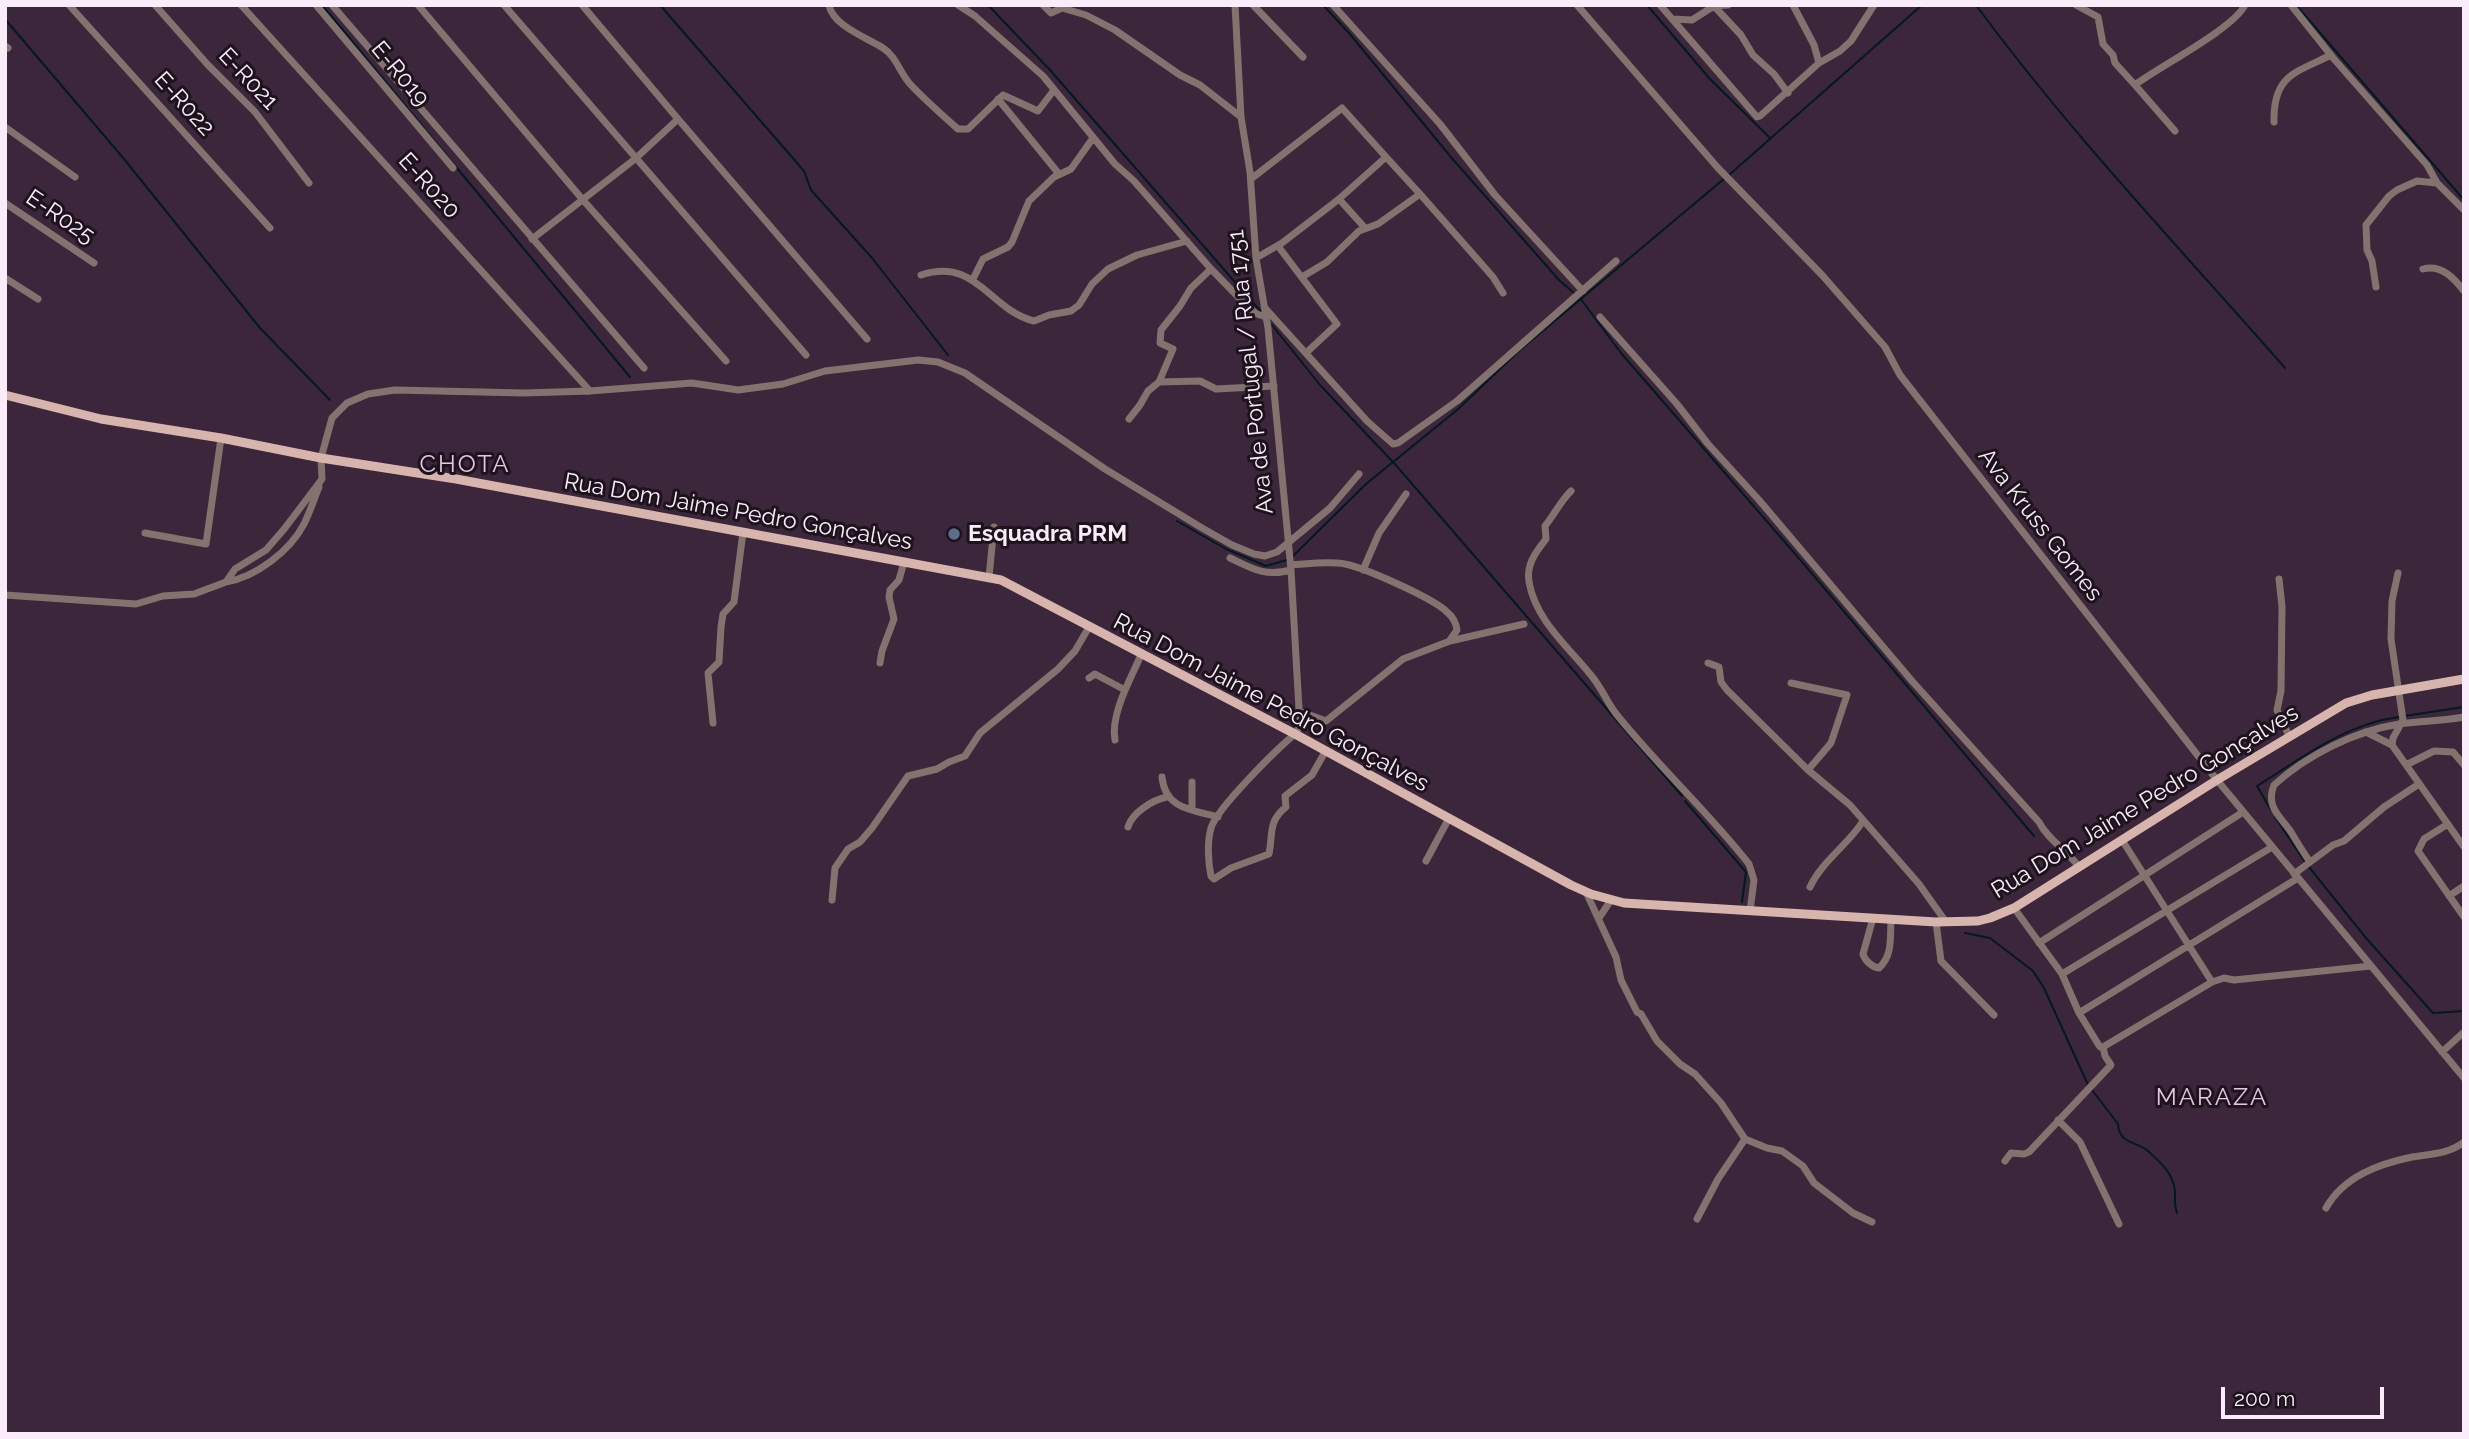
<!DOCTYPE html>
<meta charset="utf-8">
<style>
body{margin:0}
#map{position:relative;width:2469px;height:1439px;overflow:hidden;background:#3c263b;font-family:Raleway,sans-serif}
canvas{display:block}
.frame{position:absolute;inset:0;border:7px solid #fbecfa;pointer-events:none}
.scale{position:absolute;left:2221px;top:1387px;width:163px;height:32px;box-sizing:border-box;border:4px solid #fbecfa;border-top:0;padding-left:9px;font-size:21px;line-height:24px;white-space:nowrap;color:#fbecfa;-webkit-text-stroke:5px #1d131d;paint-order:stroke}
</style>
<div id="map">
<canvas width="2469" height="1439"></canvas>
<div class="frame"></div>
<div class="scale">200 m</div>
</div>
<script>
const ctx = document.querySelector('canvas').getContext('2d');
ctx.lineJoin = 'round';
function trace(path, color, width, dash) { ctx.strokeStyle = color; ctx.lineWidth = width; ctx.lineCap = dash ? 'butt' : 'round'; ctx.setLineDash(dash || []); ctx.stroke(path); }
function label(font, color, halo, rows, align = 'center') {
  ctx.font = font + ' Raleway,sans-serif'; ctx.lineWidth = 6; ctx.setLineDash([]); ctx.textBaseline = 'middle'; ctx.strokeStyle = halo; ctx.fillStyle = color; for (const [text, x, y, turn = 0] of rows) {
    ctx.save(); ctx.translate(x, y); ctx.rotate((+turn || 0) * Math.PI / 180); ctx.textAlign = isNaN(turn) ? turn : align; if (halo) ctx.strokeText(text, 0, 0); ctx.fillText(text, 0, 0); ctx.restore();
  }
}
trace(new Path2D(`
 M322 5 630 377
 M660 5 804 171 811 190 872 258 948 355
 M988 5 1050 70 1262 313
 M1323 5 1349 33 1450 156 1559 280 1575 294
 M1647 5 1710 79 1770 138
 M1976 5C2070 133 2180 248 2285 368
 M2296 5 2464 200
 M5 19 124 159 260 328 330 400
 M1729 175 1922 5
 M1580 298 1621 353 1803 563 2034 836
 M1272 325 1320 385 1394 463 1682 796
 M1177 521 1226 549 1266 566 1287 560
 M1292 557 1366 484 1457 410 1520 350 1725 178
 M2404 716 2464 707
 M1685 801 1746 872 1742 902
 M2271 810 2257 786C2302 758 2345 724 2399 717
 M2275 817 2305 862
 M2309 867 2366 938 2433 1013 2464 1011
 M1965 933 1990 938 2033 971 2044 988 2088 1085
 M2092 1090 2118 1124C2119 1144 2136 1141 2148 1151 2161 1163 2173 1173 2175 1191 2175 1199 2174 1205 2177 1213`), '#011a21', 2);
trace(new Path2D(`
 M69 5 270 228
 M155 5 208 65 255 112 309 183
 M241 5 590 391
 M316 5 453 168
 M332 5 644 368
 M418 5 583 200 726 361
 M504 5 806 355
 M582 5 678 119
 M829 5C832 25 867 38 883 48 896 56 900 73 910 84 925 100 942 115 958 129H968L1003 95 1038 111 1054 90
 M958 5 975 16 1043 76 1115 164 1134 181 1211 269 1249 308 1257 314 1266 317
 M1043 5 1051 13 1062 8 1086 15 1115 30 1180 75 1200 85 1241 117
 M1235 5 1241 117 1250 172 1256 258 1268 328 1291 570 1300 726 1295 734C1277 749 1217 808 1211 828 1207 842 1208 862 1211 876L1214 879 1231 868 1269 854C1273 834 1268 821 1286 807L1285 796 1312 775 1325 752
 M1253 5 1303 57
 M1333 5 1440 124 1495 195 1583 291
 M1577 5 1718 168 1822 275 1885 347 1900 375 2217 780 2464 1078
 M1660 5 1757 117 1760 116 1819 63 1814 45 1793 5
 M1713 5 1741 35 1753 55 1774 74 1788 93
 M2076 5 2098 17 2103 44 2113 55 2115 63 2135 85
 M2291 5 2334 59 2427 165 2437 183 2464 210
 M1673 19 1692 20 1714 6 1728 5
 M5 46 8 48
 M1819 63 1840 51 1851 41 1874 5
 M998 99 1059 174
 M2274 122C2273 75 2295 73 2331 55
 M5 127 75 177
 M2175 131 2135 85C2160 66 2233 29 2245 5
 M1386 157 1420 194
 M1251 179 1342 108 1386 157 1339 199
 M5 203 94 263
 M532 239 635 159 678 119 867 339
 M1278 246 1337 324 1307 352
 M1256 258 1282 243 1339 199 1365 228
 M2423 269C2441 264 2454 278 2464 291
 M921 275C977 257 989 310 1034 321L1049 315 1071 311 1079 305 1092 284 1108 269 1137 255 1187 241
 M1302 277 1327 262 1359 231 1378 224 1420 194 1493 277 1503 293
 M5 278 38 299
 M973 279 983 259 1008 247 1012 242 1029 201 1054 177 1071 169 1093 138
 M2376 287 2372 261 2367 250 2366 225 2389 196 2397 190 2417 181 2437 183
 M1265 308 1367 421 1393 444 1398 443 1457 401 1616 261
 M1600 317 1677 404 1708 444 1759 500 1912 681 2039 822C2048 840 2067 850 2079 867
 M1159 382 1200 381 1216 389 1274 386
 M1129 419 1140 405 1148 391 1159 382 1173 349 1160 343 1161 330 1180 306 1191 288 1211 269
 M1571 491C1559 503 1555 514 1545 526L1546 539C1536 552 1526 564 1529 582 1536 622 1571 649 1594 679 1603 691 1608 704 1617 715 1659 767 1708 812 1749 864L1754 880 1750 911
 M145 533 206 544 221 438
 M1230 558C1253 569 1265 577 1291 570
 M1291 565C1308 564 1327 561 1345 564 1365 568 1433 598 1447 612 1453 617 1456 622 1457 630L1450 640
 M1363 570 1379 533 1406 494
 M2398 573 2392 601 2391 639 2403 720 2393 738 2392 745 2464 847
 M989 577 994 527
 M2279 579 2282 606 2281 691 2277 710 2289 736
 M226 582C256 577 290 551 304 524 310 512 314 499 319 487
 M5 595 136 604 163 596 194 594 226 582 235 569 266 550 285 528 322 479 321 458 332 418 347 403 368 394 395 390 524 393 590 391 692 383 738 390 783 384 825 371 918 360 938 362 965 373 1105 469 1202 528 1232 545 1254 554 1265 556 1277 552 1330 508 1359 474
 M880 663 882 651 894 619 889 597 890 590 899 580 904 562
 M1708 663 1719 667 1721 682 1727 690 1808 770 1850 805 1919 884 1946 922
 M1089 678 1095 674 1125 690
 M1791 683 1847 695 1831 743 1808 770
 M1299 711 1326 721 1403 659 1450 641 1524 624
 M713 723 708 673 719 662 721 627 723 614 734 602 743 532
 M2366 732 2392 745
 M1115 740C1110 715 1131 678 1141 655
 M2406 765 2434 751 2453 752 2464 765
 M1162 777C1165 809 1192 810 1218 817
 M1192 782V810
 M2448 824 2424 839 2418 851 2464 917
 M1128 827C1132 813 1152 800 1167 797
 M2122 840 2212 982
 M1426 861 1448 820
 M2310 862C2303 852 2297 842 2291 832 2281 817 2265 807 2274 785 2307 755 2355 731 2399 724 2420 721 2442 721 2464 717
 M2294 874 2333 845 2344 841 2384 807 2419 784
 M1810 887C1822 861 1848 845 1863 821
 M1586 892 1616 957 1621 980 1637 1012 1641 1014 1657 1041 1680 1064 1695 1074 1721 1103 1745 1139 1767 1148 1782 1151 1803 1166 1814 1183 1853 1213 1872 1222
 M2449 896 2464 886
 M832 900 835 868 848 849 860 842 872 828 908 776 937 769 949 762 965 756 980 733 1058 669 1075 651 1089 627
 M1599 918 1611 900
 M1873 918 1863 954C1865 961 1872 967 1879 968 1893 956 1890 936 1891 920
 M1936 922 1941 961 1994 1015
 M2039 943 2243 812
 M2062 974 2272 847
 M2079 1013 2298 878
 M2103 1047 2212 982 2224 978 2234 980 2371 966
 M2442 1052 2464 1032
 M2058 1120 2080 1142 2119 1224
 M2005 1161 2011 1153 2024 1154 2029 1152 2111 1065 2105 1056 2103 1047H2100L2079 1013 2062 974 2014 908
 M2326 1208C2344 1176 2379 1164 2412 1157 2430 1154 2449 1154 2464 1142
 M1697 1219 1718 1179 1745 1139`), '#83726e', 7);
trace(new Path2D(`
 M5 395 101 419 221 438 321 458 456 479 1001 580 1295 734 1571 885 1591 894 1624 903 1936 922 1978 921 1990 918 2014 908 2217 780 2346 703 2372 695 2464 679`), '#d7b5ad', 9);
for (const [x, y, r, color] of [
 [954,534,7,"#5c6f8a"]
]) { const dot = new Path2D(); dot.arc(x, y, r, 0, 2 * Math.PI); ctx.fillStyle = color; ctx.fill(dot); trace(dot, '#1d131d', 2.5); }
label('23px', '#fbecfa', '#1d131d', [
 ["E-R019",400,74,50],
 ["E-R021",248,79,47],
 ["E-R022",184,104,48],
 ["E-R020",429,186,48],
 ["E-R025",60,217,34],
 ["Ava de Portugal / Rua 1751",1251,372,-96],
 ["Rua Dom Jaime Pedro Gonçalves",738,512,10],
 ["Ava Kruss Gomes",2040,525,52],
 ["Rua Dom Jaime Pedro Gonçalves",1271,703,28],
 ["Rua Dom Jaime Pedro Gonçalves",2145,802,-31]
]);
label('bold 23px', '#fbecfa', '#1d131d', [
 ["Esquadra PRM",968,534]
], 'left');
ctx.letterSpacing = '2px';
label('24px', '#e4c6e2', '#1d131d', [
 ["CHOTA",465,465],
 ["MARAZA",2212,1098]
]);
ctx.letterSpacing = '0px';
</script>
